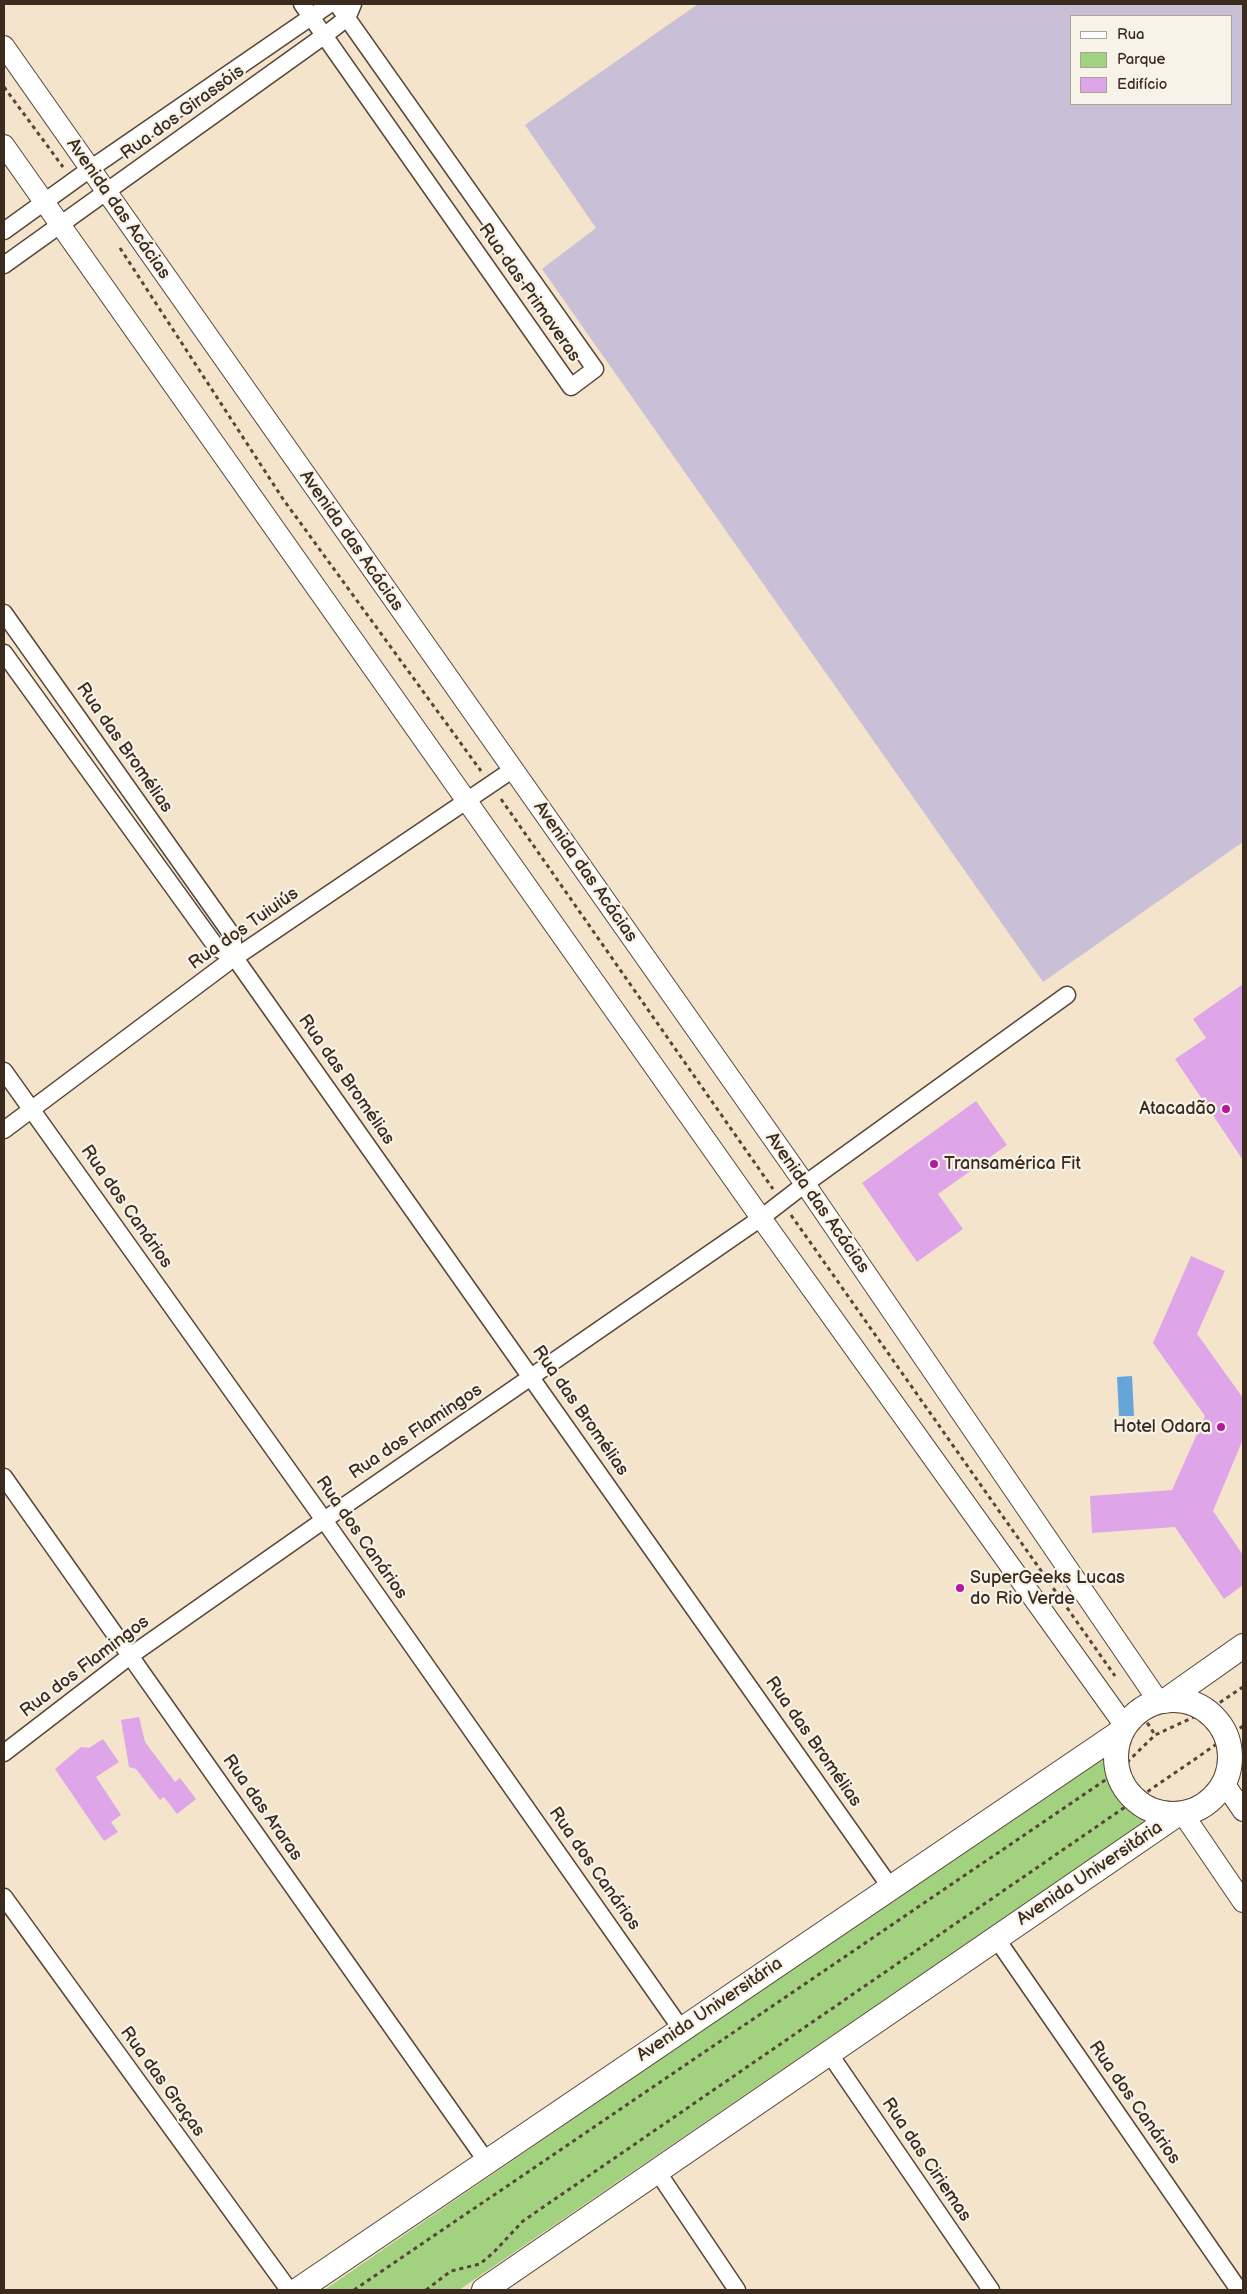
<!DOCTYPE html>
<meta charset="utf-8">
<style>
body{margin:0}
#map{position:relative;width:1247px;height:2294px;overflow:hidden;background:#f3e4cb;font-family:"Balsamiq Sans",sans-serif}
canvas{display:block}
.frame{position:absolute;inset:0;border:5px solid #3b2a1e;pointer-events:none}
.legend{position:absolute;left:1070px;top:15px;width:162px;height:90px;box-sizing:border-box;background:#f7f3e8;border:1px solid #aca397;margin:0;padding:6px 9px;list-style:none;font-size:15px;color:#3b2a1e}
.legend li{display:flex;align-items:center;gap:10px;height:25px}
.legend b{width:25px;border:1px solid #aca397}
</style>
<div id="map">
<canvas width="1247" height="2294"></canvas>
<div class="frame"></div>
<ul class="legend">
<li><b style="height:6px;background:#fff"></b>Rua</li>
<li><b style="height:14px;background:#a2d17f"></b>Parque</li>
<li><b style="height:14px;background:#dea6e8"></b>Edifício</li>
</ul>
</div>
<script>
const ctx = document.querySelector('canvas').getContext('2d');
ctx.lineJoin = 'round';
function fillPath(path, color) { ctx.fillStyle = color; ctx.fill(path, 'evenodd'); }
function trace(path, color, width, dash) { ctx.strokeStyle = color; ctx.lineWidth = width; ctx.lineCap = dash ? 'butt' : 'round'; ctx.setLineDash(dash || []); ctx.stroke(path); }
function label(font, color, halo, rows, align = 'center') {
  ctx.font = font + ' "Balsamiq Sans",sans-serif'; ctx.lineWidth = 4.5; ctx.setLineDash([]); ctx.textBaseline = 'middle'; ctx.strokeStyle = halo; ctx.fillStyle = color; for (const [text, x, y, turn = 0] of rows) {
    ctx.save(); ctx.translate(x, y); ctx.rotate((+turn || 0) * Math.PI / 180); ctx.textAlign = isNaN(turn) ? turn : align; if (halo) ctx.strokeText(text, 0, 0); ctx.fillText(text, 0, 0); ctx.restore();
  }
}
fillPath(new Path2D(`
 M698 4H1243V842L1043 982 542 269 596 228 525 125ZM1071 16H1231V104H1071Z`), '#c9bfd7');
fillPath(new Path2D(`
 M1102 1756C1112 1784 1119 1807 1149 1819L459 2290H324Z`), '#a2d17f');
fillPath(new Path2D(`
 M1132 1376 1134 1416H1119L1117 1377Z`), '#65a5d8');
fillPath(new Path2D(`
 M1243 984V1160L1175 1059 1206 1038 1193 1019Z
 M976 1101 1007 1145 938 1194 963 1229 917 1262 862 1183Z
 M1191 1256 1225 1271 1197 1334 1243 1398V1439L1213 1511 1243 1555V1585L1224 1599 1175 1527 1092 1533 1090 1496 1172 1490 1205 1416 1153 1343Z
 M139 1717 145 1742 175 1782 180 1778 196 1799 177 1814 164 1797 160 1800 136 1769 129 1767 121 1720Z
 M103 1739 119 1762 96 1777 121 1815 111 1822 118 1832 104 1841 55 1769 81 1747 89 1748Z`), '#dea6e8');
const minor = new Path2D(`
 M302 4 571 387 595 369 337 4
 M4 231 90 169 330 4
 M4 265 325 35 347 18 353 4
 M4 613 232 935 235 958
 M4 653 217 948 235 958 891 1888
 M4 1071 324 1520 682 2030
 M4 1130 227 963 512 770
 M4 1477 487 2162
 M4 1753 130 1656 324 1520 761 1218 805 1184 1067 995
 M4 1897 289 2290
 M996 1938 1239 2290
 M829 2053 991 2290
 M657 2171 737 2290`);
const tertiary = new Path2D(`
 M4 46 805 1184 1159 1702
 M4 145 761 1218 1125 1726
 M1224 1783 1243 1811
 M1183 1814 1243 1902`);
const secondary = new Path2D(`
 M1116 1757a57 57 0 1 1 114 0a57 57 0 1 1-114 0Z
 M1165 1701 1243 1646
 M298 2290 1122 1731
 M484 2290 1176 1815`);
trace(minor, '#574638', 19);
trace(tertiary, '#574638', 22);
trace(secondary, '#574638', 26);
trace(new Path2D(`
 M4 87 63 167
 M120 248 283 499 481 771
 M501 799 773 1189
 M791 1215 1115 1676
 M1143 1716 1155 1735
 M354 2290 1117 1772 1155 1735 1207 1711 1243 1687
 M426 2290 451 2271 480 2264 494 2252 523 2221 1243 1726`), '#574638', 3, [4, 4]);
trace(minor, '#fff', 16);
trace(tertiary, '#fff', 20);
trace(secondary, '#fff', 24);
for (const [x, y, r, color] of [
 [1226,1109,5,"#b5179e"],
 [934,1164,5,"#b5179e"],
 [1221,1427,5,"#b5179e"],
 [960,1588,5,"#b5179e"]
]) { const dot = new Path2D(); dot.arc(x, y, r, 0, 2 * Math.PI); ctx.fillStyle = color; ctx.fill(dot); trace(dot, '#f7f3e8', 2); }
label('18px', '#3b2a1e', '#f7f3e8', [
 ["Rua dos Girassóis",183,113,-36],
 ["Avenida das Acácias",118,209,55],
 ["Rua das Primaveras",529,293,55],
 ["Avenida das Acácias",351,541,55],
 ["Rua das Bromélias",124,748,55],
 ["Avenida das Acácias",585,872,55],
 ["Rua dos Tuiuiús",244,929,-35],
 ["Rua das Bromélias",346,1080,55],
 ["Avenida das Acácias",817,1203,55],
 ["Rua dos Canários",126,1207,55],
 ["Rua das Bromélias",580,1411,55],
 ["Rua dos Flamingos",416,1432,-34],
 ["Rua dos Canários",361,1538,55],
 ["Rua dos Flamingos",85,1667,-37],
 ["Rua das Bromélias",813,1742,55],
 ["Rua das Araras",262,1808,55],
 ["Rua dos Canários",594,1869,55],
 ["Avenida Universitária",1090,1874,-34],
 ["Avenida Universitária",710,2010,-34],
 ["Rua das Graças",162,2082,54],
 ["Rua dos Canários",1134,2103,55],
 ["Rua das Ciriemas",926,2160,56]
]);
label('18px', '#3b2a1e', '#f7f3e8', [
 ["Atacadão",1216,1109],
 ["Transamérica Fit",944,1164,"left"],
 ["Hotel Odara",1211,1427],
 ["SuperGeeks Lucas",970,1578,"left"],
 ["do Rio Verde",970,1599,"left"]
], 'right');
</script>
